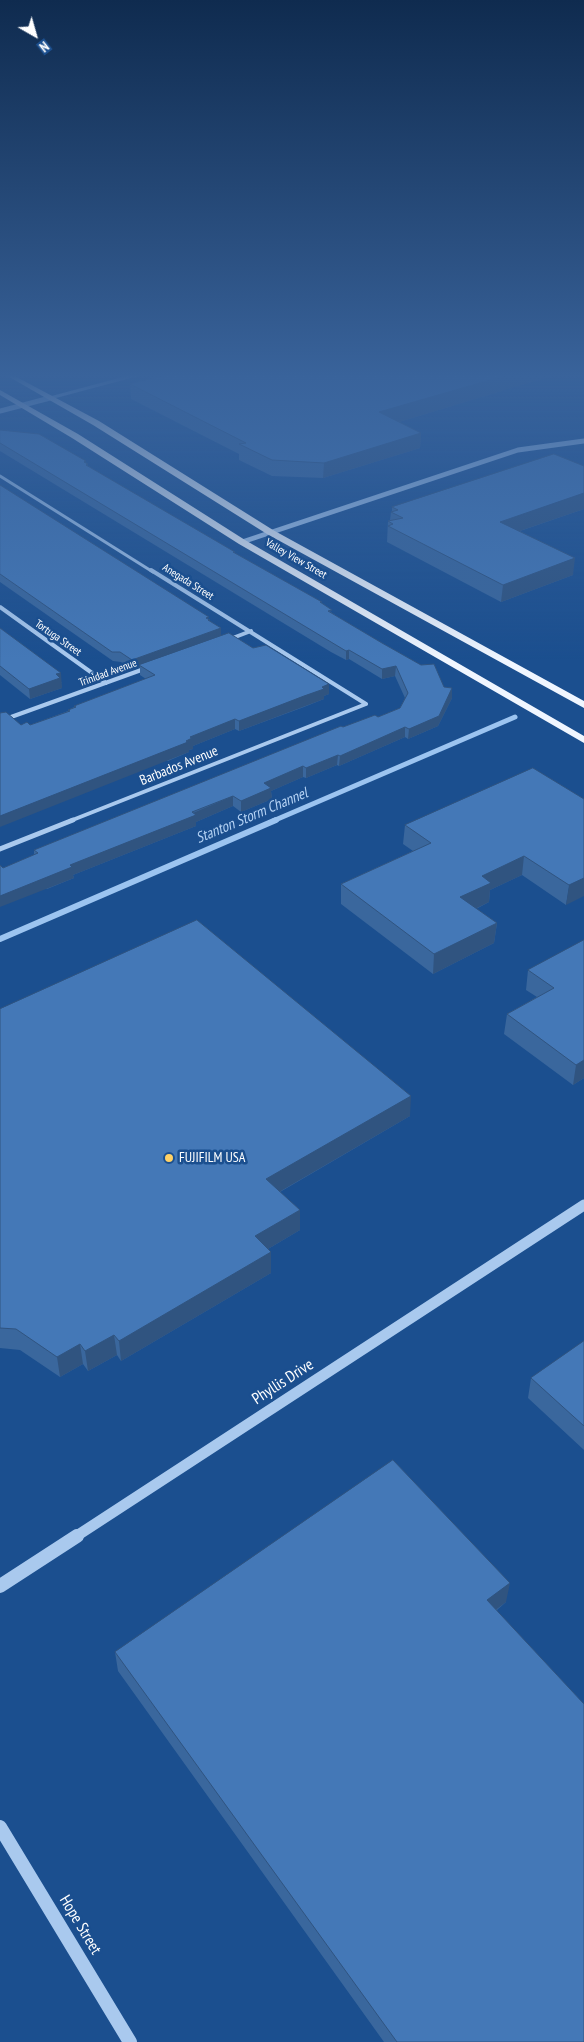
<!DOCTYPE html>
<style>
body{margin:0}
#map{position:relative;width:584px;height:2042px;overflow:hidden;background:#1b4f8f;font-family:"PT Sans Narrow",sans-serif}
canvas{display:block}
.north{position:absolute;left:10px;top:10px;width:50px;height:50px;-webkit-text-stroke:4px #1b4f8f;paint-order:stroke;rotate:142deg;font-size:14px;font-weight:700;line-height:20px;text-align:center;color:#fff}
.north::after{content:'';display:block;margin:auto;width:18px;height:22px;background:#fff;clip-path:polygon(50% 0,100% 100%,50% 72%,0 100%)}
</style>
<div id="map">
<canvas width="584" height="2042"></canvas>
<div class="north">N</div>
</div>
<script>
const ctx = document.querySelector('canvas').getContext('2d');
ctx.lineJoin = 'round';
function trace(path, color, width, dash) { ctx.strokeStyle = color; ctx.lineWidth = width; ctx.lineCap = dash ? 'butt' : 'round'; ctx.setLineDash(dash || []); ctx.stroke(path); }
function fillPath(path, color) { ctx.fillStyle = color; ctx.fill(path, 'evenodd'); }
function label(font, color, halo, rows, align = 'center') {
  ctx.font = font + ' "PT Sans Narrow",sans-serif'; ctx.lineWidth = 5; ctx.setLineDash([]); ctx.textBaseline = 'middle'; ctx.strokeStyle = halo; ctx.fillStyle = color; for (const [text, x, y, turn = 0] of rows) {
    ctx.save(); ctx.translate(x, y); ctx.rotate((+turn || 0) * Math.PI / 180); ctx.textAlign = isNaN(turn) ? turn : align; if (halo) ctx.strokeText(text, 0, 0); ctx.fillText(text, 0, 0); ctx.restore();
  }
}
trace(new Path2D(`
 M273 821 515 717`), '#9cc4f0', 5);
trace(new Path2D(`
 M0 939 276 820`), '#9cc4f0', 6);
trace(new Path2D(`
 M50 398 140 374
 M0 476 153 572`), '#a9c9ee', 3);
trace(new Path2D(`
 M151 570 366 704
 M0 607 106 683
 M230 639 251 631
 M0 721 144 669
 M70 821 366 704`), '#a9c9ee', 4);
trace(new Path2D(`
 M0 849 73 820`), '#a9c9ee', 5);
trace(new Path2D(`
 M0 411 50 398
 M242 542 518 450 584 441`), '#a9c9ee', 5);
trace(new Path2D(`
 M75 1537 584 1205`), '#a9c9ee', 11);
trace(new Path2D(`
 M0 1586 77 1536
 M0 1827 130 2042`), '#a9c9ee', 14);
fillPath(new Path2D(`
 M4 374H11L99 421 273 530 584 701V708L267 534 93 425Z
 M0 390 78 434 245 540 584 736V743L239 544 72 438 0 395Z`), '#f0f6ff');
fillPath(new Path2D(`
 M170 374H558L399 422 421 433 420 448 323 478 272 476 239 460V454L131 399 130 384Z
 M0 430 87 463 88 466 235 554 322 604 332 613 444 687 452 688V698L438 726 408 739 405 737 339 766 337 765 306 778 303 777 271 791 272 799 241 812 233 806 196 822V826L73 875 74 878 47 889 3 868 34 855V850L343 727 378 717 400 708 405 698 395 676 382 679 349 659 346 660 331 652 0 451Z
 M0 485 210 620V622L221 636 329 694 324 696V699L304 707 239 731 235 729 193 746V749L189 750V752L168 761 21 725H30L68 711V710L74 707V706L146 679 140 675V667L132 670 121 662 113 661 0 582Z
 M392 507 584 509 520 531 573 575 501 602 387 542 388 521 390 520 391 512H392Z
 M0 628 62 683H61L62 688 30 699 0 675Z
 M584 799 566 905 522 875 490 890 489 902 476 909 497 923 494 943 433 974 341 904V884L413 851 403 844 405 825Z
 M584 940V1078L573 1085 504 1034 507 1014 537 997 526 990 528 970Z
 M0 1009 410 1116 280 1192 300 1210V1230L268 1249 271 1273 121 1361 117 1355 88 1371 83 1364 60 1377 20 1350 0 1348Z
 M584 1341V1450L528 1398 531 1378Z
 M506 1602 497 1610 584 2042H384L118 1671 115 1652Z`), '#3a679d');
fillPath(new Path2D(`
 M511 374H558L379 428V412Z
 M421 433 420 448 323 478 324 463Z
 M584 493V509L499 538 500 522Z
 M575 558 573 575 501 602 503 585Z
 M221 628V638L139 665 140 667 132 670V660Z
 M349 650V659L346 660V651Z
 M396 666 395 676 382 679V669Z
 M61 673 62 688 30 699 29 689 56 674Z
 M329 684V694L324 696V699L239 731V721Z
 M452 688V698L438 726 408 739 409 729Z
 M235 719V729L193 746V749L189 750V752L0 827V816L186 741 190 737Z
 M405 727V737L339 766 340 756Z
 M338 755 337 765 306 778V768Z
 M303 766V777L271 791 272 799 241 812V801L264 783Z
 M233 796V806L196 822V826L73 875 74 878 0 907V896L70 865Z
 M524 856 522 875 490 890 489 902 459 917 460 897 482 876Z
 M584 878V896L566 905 569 885Z
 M497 923 494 943 433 974 434 954Z
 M584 1060V1078L573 1085 576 1065Z
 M411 1096 410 1116 267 1199 266 1179Z
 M300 1210V1230L256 1256 255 1236Z
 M271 1252V1273L121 1361 119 1341Z
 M114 1335 117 1355 88 1371 85 1351Z
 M80 1344 83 1364 60 1377 57 1357Z
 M510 1583 506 1602 484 1619 487 1600Z`), '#305480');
const building = new Path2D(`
 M170 374H511L379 412 421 433 324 463 272 460 239 444 246 443 130 384Z
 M0 430 39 434 86 461 84 462 88 464 86 465 235 552H233L322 602H320L332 610 328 611 382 643 421 665 434 664 444 687 452 688 439 716 409 729 405 727 340 756 338 755 306 768 303 766 264 783 271 788 241 801 233 796 192 812 196 815 70 865 72 867 0 896V865L3 868 38 853 34 850 341 726 343 727 375 715 378 717 400 708 408 693 396 666 382 669 349 650 346 651 331 642 0 443Z
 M554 454 584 466V493L500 522 575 558 503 585 388 526 393 524 388 521 403 518 391 512 398 510 392 507Z
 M0 485 209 617 206 618 210 620H208L221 628 132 660 120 652H112L0 574Z
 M0 628 61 673 56 674 60 678 29 689 0 666Z
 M229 633 253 648 266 645 329 684 322 687 324 689 304 696 239 721 235 719 190 737 192 738 186 741 188 742 0 816V713L6 712 21 725 27 722 30 725 70 711 68 710 76 707 74 706 155 675 139 665Z
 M533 768 584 799V878L569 885 524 856 482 876 491 883 460 897 497 923 434 954 341 884 431 843 405 825Z
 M197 920 411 1096 266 1179 300 1210 255 1236 271 1252 119 1341 114 1335 85 1351 80 1344 57 1357 16 1329 0 1328V1009Z
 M584 940V1060L576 1065 507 1014 554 988 528 970Z
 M584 1341V1426L531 1378Z
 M393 1460 510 1583 487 1600 584 1704V2042H397L115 1652Z`);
fillPath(building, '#4478b7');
trace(building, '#305480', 1);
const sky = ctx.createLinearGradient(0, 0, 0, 660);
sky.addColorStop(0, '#0f2b4f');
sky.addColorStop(0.57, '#39639b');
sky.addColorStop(1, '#39639b00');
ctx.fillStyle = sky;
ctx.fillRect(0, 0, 584, 660);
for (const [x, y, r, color] of [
 [169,1158,5,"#ffd166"]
]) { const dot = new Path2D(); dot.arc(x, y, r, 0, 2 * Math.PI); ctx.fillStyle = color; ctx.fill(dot); trace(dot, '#1b4f8f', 2); }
label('11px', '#fff', '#1b4f8f', [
 ["Valley View Street",296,559,30],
 ["Anegada Street",188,582,32],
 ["Tortuga Street",58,638,35],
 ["Trinidad Avenue",108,673,-20]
]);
label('14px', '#fff', '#1b4f8f', [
 ["Barbados Avenue",179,766,-22]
]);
label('14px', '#fff', '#1b4f8f', [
 ["FUJIFILM USA",179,1158]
], 'left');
label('italic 15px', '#b5d3f5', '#1b4f8f', [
 ["Stanton Storm Channel",252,816,-23]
]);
label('16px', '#fff', '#1b4f8f', [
 ["Phyllis Drive",283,1382,-33],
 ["Hope Street",80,1925,59]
]);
</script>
